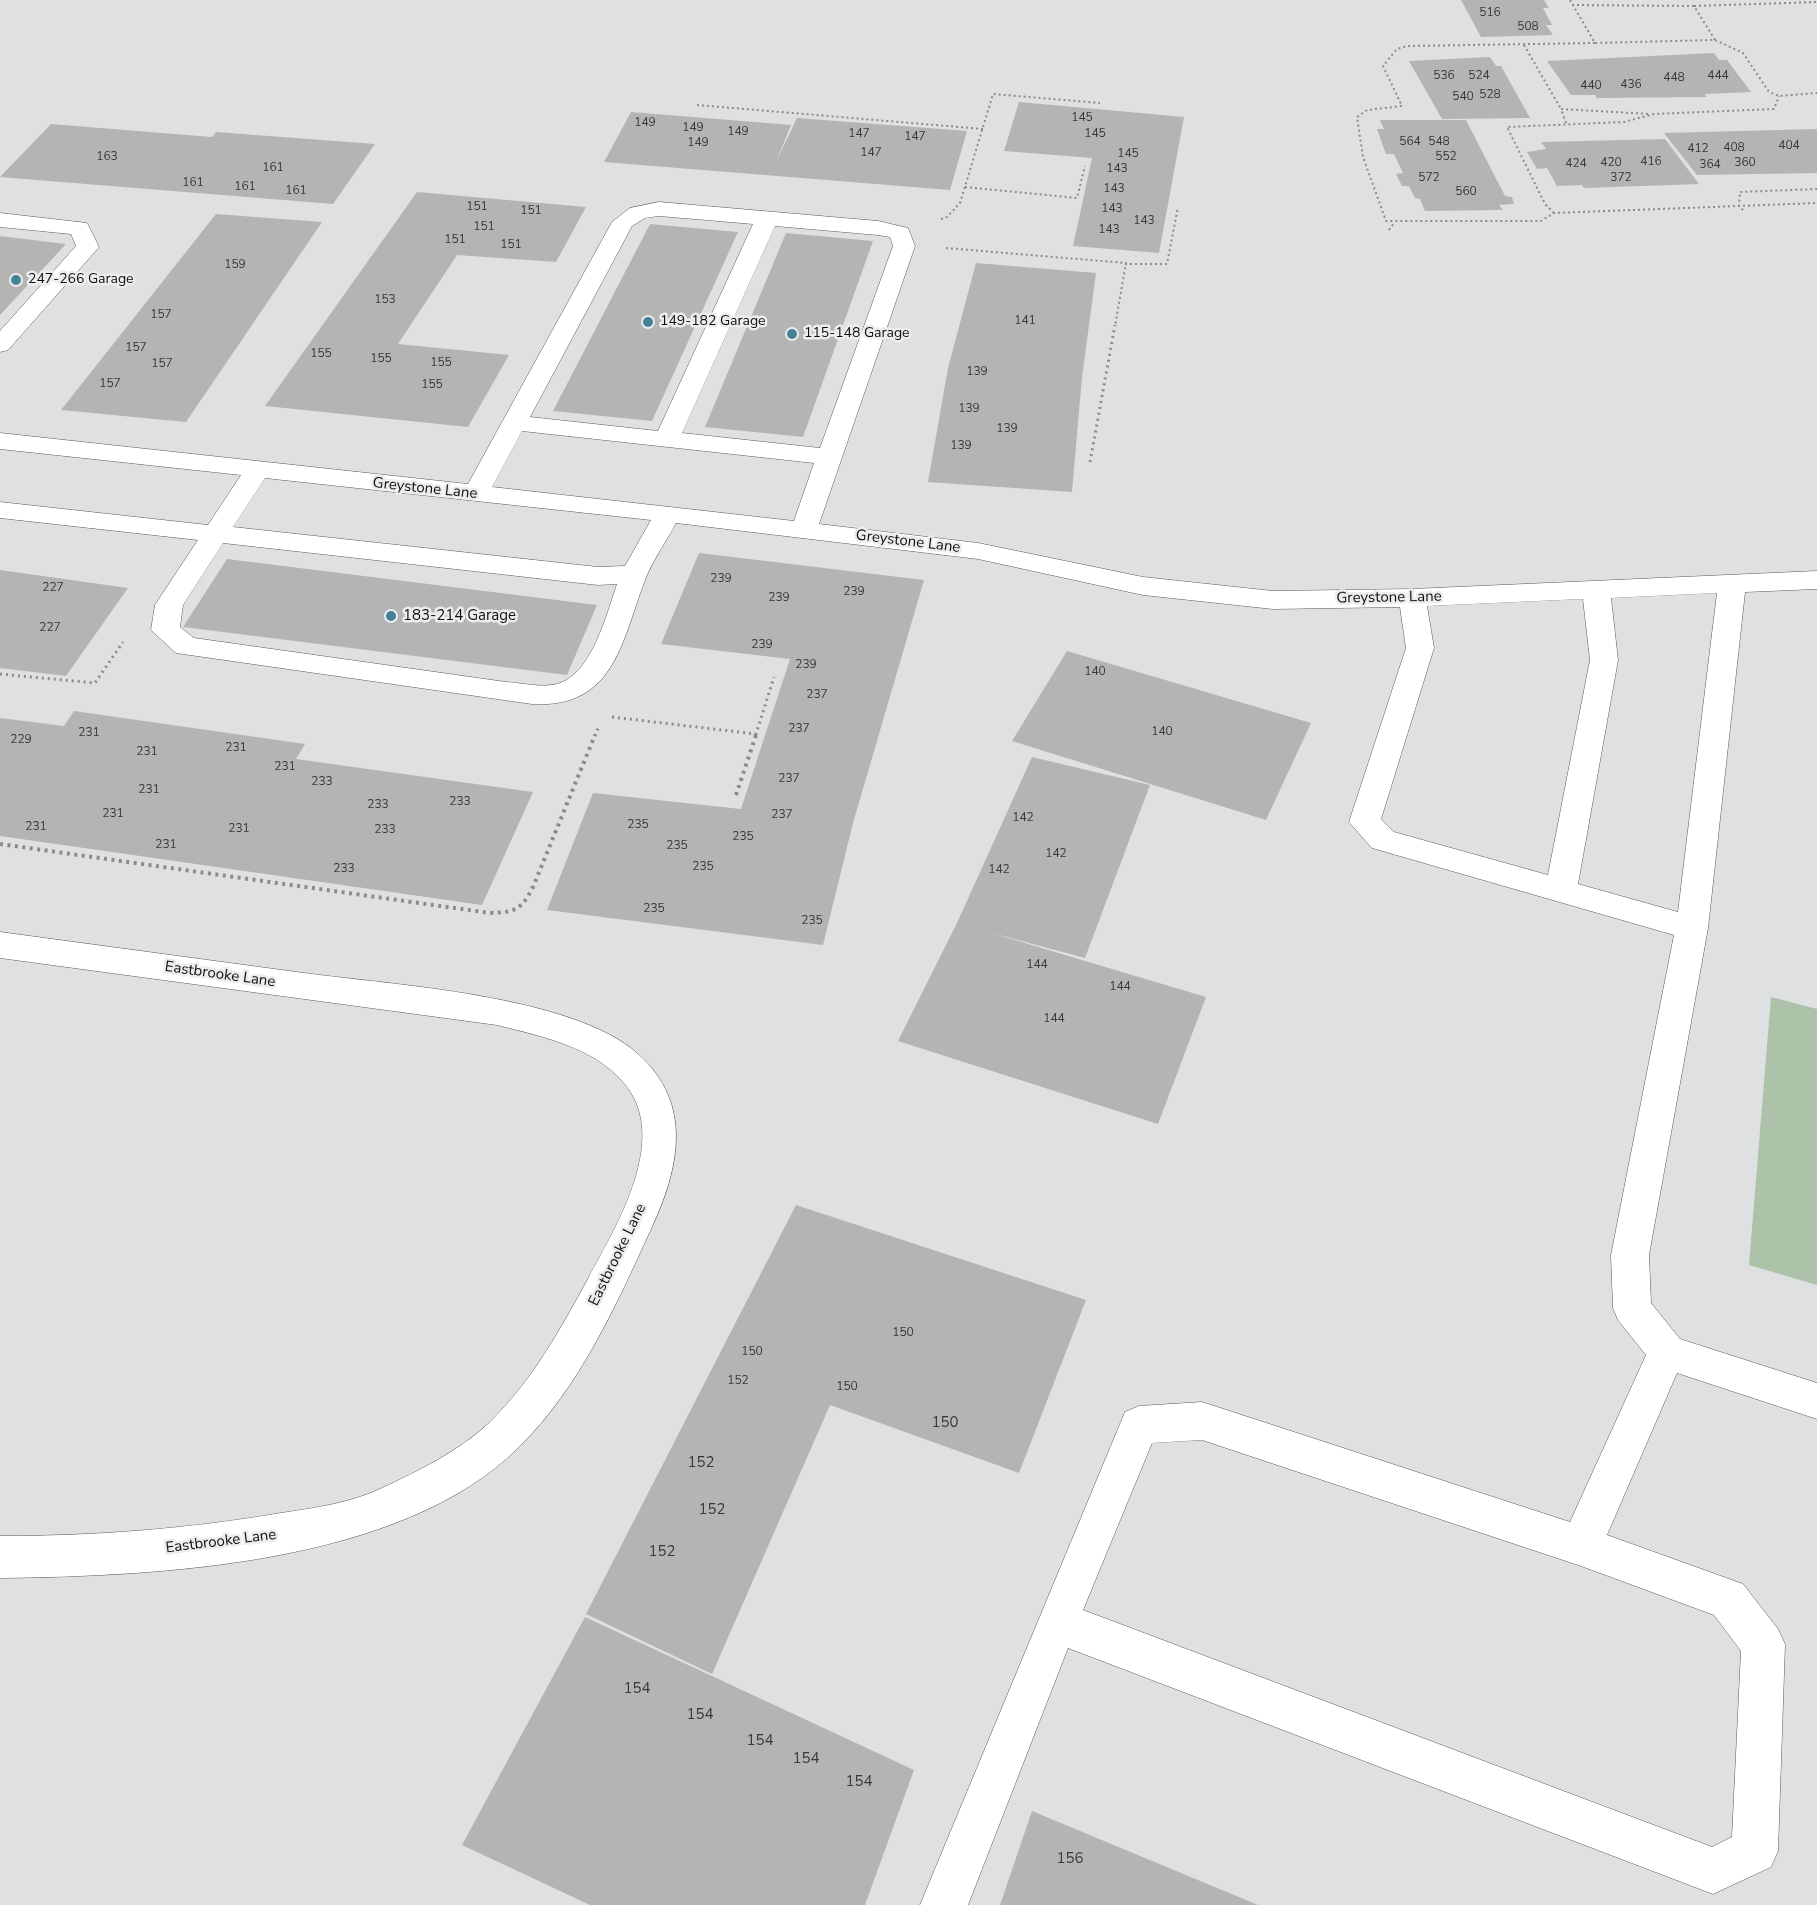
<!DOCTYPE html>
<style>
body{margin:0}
canvas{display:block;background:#dee0e1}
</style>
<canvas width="1817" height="1905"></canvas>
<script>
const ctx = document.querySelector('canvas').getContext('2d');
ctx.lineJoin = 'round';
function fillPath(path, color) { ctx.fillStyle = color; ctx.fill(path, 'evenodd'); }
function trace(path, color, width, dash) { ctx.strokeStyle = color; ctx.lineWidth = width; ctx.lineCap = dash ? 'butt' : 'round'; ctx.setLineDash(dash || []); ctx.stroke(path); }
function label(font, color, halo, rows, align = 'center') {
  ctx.font = font + ' "Nunito Sans",sans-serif'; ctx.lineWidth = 5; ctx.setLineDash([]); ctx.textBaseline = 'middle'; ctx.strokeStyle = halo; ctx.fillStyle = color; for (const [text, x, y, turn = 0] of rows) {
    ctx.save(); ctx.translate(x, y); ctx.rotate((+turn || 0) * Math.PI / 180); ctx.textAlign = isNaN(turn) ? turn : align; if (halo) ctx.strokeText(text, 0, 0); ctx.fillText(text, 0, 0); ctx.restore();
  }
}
fillPath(new Path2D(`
 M1771 997 1817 1009V1285L1749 1265Z`), '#acc3aa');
fillPath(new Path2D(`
 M1461 0H1544L1549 8H1543L1552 25H1546L1553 35 1481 37Z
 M1714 53 1719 60H1727L1751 92 1705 94 1707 97 1597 98 1595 95H1571L1547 61Z
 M1490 57 1496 66H1501L1530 118 1442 119 1409 61Z
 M1019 102 1184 117 1159 253 1073 246 1092 158 1004 151Z
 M631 112 791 125 776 162 797 118 967 131 950 190 604 162Z
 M1380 120H1466L1505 196 1512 197 1514 204 1499 205 1503 210 1425 211 1420 199 1415 198 1409 186H1402L1396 174 1403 173 1394 154H1386L1377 129H1384Z
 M51 124 212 137 216 132 375 144 333 204 0 177Z
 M1817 129V173L1697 175 1664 133Z
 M1665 139 1699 184 1584 188 1582 185 1557 186 1547 168 1537 169 1527 152 1546 149 1541 142Z
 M417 192 586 207 556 262 457 255 398 344 509 355 468 427 265 406Z
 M216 214 322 222 186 422 61 410Z
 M650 224 738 232 652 421 553 411Z
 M786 233 873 241 803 437 705 427Z
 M0 236 66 244 0 315Z
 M976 263 1096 273 1082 377 1072 492 928 482 948 368Z
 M699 553 924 580 853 823 823 945 547 910 593 793 741 809 790 659 661 644Z
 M227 559 597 605 567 675 183 627Z
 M0 570 128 588 66 676 0 668Z
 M1067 651 1311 723 1266 820 1012 741Z
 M74 711 305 744 296 759 533 792 482 905 0 836V718L64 726Z
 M1032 757 1150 785 1085 958 988 932 1206 997 1158 1124 898 1041 957 923Z
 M796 1205 1086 1300 1019 1473 830 1405 712 1674 586 1614Z
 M585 1617 914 1770 865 1905H590L462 1845Z
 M1032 1811 1258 1905H1000Z`), '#b5b4b5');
const minor = new Path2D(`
 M659 202 878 221 908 228 915 246 819 524 978 543 1143 577 1273 591 1412 589 1817 571V589L1745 592 1708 928 1649 1255 1651 1303 1680 1339 1817 1383V1419L1677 1373 1607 1535 1743 1584 1778 1629 1785 1644 1778 1851 1771 1867 1713 1894 1068 1648 968 1905H920L1125 1412 1139 1406 1202 1402 1570 1522 1646 1355 1618 1320 1613 1308 1611 1255 1674 935 1372 848 1349 822 1406 648 1400 607 1273 609 1143 595 978 559 676 523C667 540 655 557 647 575 622 637 617 709 532 704L176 653 151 630 155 605 198 540 0 518V502L208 525 241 475 0 449V433L468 484 612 222 630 208ZM659 216 753 224 658 431 530 417 632 226 645 218ZM775 226 878 235 890 237 893 246 820 448 682 433ZM522 431 814 463 794 521 492 487ZM265 478 651 520 625 566 598 567 233 527ZM223 543 598 585 617 584C607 613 592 675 557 684 541 688 522 683 506 682L194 638 180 627 183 605ZM1717 593 1678 912 1578 884 1618 660 1611 598ZM1583 599 1590 660 1548 875 1394 832 1381 819 1434 648 1427 606ZM1202 1440 1581 1566 1714 1615 1741 1651 1732 1837 1712 1847 1083 1610 1152 1443Z
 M0 213 87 223 99 247 8 350 0 352V331L76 246 71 234 0 227Z
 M0 932C101 946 203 959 304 973 392 985 573 995 638 1054 694 1104 679 1169 651 1229 616 1305 580 1387 519 1447 401 1565 158 1576 0 1578V1536C94 1536 188 1529 281 1513 315 1508 351 1503 382 1488 419 1471 459 1451 489 1423 533 1380 560 1330 589 1277 615 1228 666 1146 630 1091 601 1048 544 1037 497 1025L0 958Z`);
trace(minor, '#58595a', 1);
trace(new Path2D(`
 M1570 0 1595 43 1715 40 1743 53 1769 92 1779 96 1817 93
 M1572 5 1694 6
 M1715 40 1694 6 1816 2
 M1595 43 1407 46 1397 49 1383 66 1402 106 1367 110 1357 117 1363 157 1386 221H1541L1554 213 1817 203
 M1524 45 1561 109
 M697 105 983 129
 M1566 123 1561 109 1650 114
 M965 187 1077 198 1085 166
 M1743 210 1739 206 1740 192 1817 189
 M1554 213 1545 204 1507 127 1624 122 1654 114 1774 109 1779 96
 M941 219 947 217 960 203 993 94 1100 103
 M1389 230 1394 223
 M946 248 1126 263 1115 326
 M1125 264H1167L1178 207`), '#8a8c8c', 2, [2, 3]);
trace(new Path2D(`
 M1090 462 1115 325
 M0 674 95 683 123 642
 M612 717 756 734 774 677
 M595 736 599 726
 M755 736 756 734`), '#8a8c8c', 3, [2, 4]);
trace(new Path2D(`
 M736 795 756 735
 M0 844 490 913C516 912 521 910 533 887L595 735`), '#8a8c8c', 4, [3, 4.5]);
fillPath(minor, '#fff');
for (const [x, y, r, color] of [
 [16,280,6,"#428296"],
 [648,322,6,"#428296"],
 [792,334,6,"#428296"],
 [391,616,6,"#428296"]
]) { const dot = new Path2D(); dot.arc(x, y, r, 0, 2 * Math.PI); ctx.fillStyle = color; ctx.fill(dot); trace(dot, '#ebedee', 2); }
label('12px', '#383939', null, [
 ["516",1490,13],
 ["508",1528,27],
 ["536",1444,76],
 ["524",1479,76],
 ["444",1718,76],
 ["448",1674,78],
 ["436",1631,85],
 ["440",1591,86],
 ["528",1490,95],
 ["540",1463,97],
 ["145",1082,118],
 ["149",645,123],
 ["149",693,128],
 ["149",738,132],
 ["147",859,134],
 ["145",1095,134],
 ["147",915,137],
 ["564",1410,142],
 ["548",1439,142],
 ["149",698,143],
 ["404",1789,146],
 ["408",1734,148],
 ["412",1698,149],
 ["147",871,153],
 ["145",1128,154],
 ["163",107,157],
 ["552",1446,157],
 ["416",1651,162],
 ["420",1611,163],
 ["360",1745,163],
 ["424",1576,164],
 ["364",1710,165],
 ["161",273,168],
 ["143",1117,169],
 ["572",1429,178],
 ["372",1621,178],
 ["161",193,183],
 ["161",245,187],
 ["143",1114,189],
 ["161",296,191],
 ["560",1466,192],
 ["151",477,207],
 ["143",1112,209],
 ["151",531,211],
 ["143",1144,221],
 ["151",484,227],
 ["143",1109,230],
 ["151",455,240],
 ["151",511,245],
 ["159",235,265],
 ["153",385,300],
 ["157",161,315],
 ["141",1025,321],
 ["157",136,348],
 ["155",321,354],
 ["155",381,359],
 ["155",441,363],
 ["157",162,364],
 ["139",977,372],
 ["157",110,384],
 ["155",432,385],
 ["139",969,409],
 ["139",1007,429],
 ["139",961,446],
 ["239",721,579],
 ["227",53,588],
 ["239",854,592],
 ["239",779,598],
 ["227",50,628],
 ["239",762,645],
 ["239",806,665],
 ["140",1095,672],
 ["237",817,695],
 ["237",799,729],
 ["140",1162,732],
 ["231",89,733],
 ["229",21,740],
 ["231",236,748],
 ["231",147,752],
 ["231",285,767],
 ["237",789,779],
 ["233",322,782],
 ["231",149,790],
 ["233",460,802],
 ["233",378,805],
 ["231",113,814],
 ["237",782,815],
 ["142",1023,818],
 ["235",638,825],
 ["231",36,827],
 ["231",239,829],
 ["233",385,830],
 ["235",743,837],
 ["231",166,845],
 ["235",677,846],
 ["142",1056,854],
 ["235",703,867],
 ["233",344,869],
 ["142",999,870],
 ["235",654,909],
 ["235",812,921],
 ["144",1037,965],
 ["144",1120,987],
 ["144",1054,1019],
 ["150",903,1333],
 ["150",752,1352],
 ["152",738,1381],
 ["150",847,1387]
]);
label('14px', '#0f1010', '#ebedee', [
 ["247-266 Garage",28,280],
 ["149-182 Garage",660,322],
 ["115-148 Garage",804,334]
], 'left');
label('15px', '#0f1010', '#ebedee', [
 ["Greystone Lane",425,489,6],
 ["Greystone Lane",908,542,7],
 ["Greystone Lane",1389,598,-1],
 ["Eastbrooke Lane",220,975,8],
 ["Eastbrooke Lane",618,1255,-64],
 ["Eastbrooke Lane",221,1542,-7]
]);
label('15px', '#0f1010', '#ebedee', [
 ["183-214 Garage",403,616]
], 'left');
label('15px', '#383939', null, [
 ["150",945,1423],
 ["152",701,1463],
 ["152",712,1510],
 ["152",662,1552],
 ["154",637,1689],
 ["154",700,1715],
 ["154",760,1741],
 ["154",806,1759],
 ["154",859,1782],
 ["156",1070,1859]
]);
</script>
